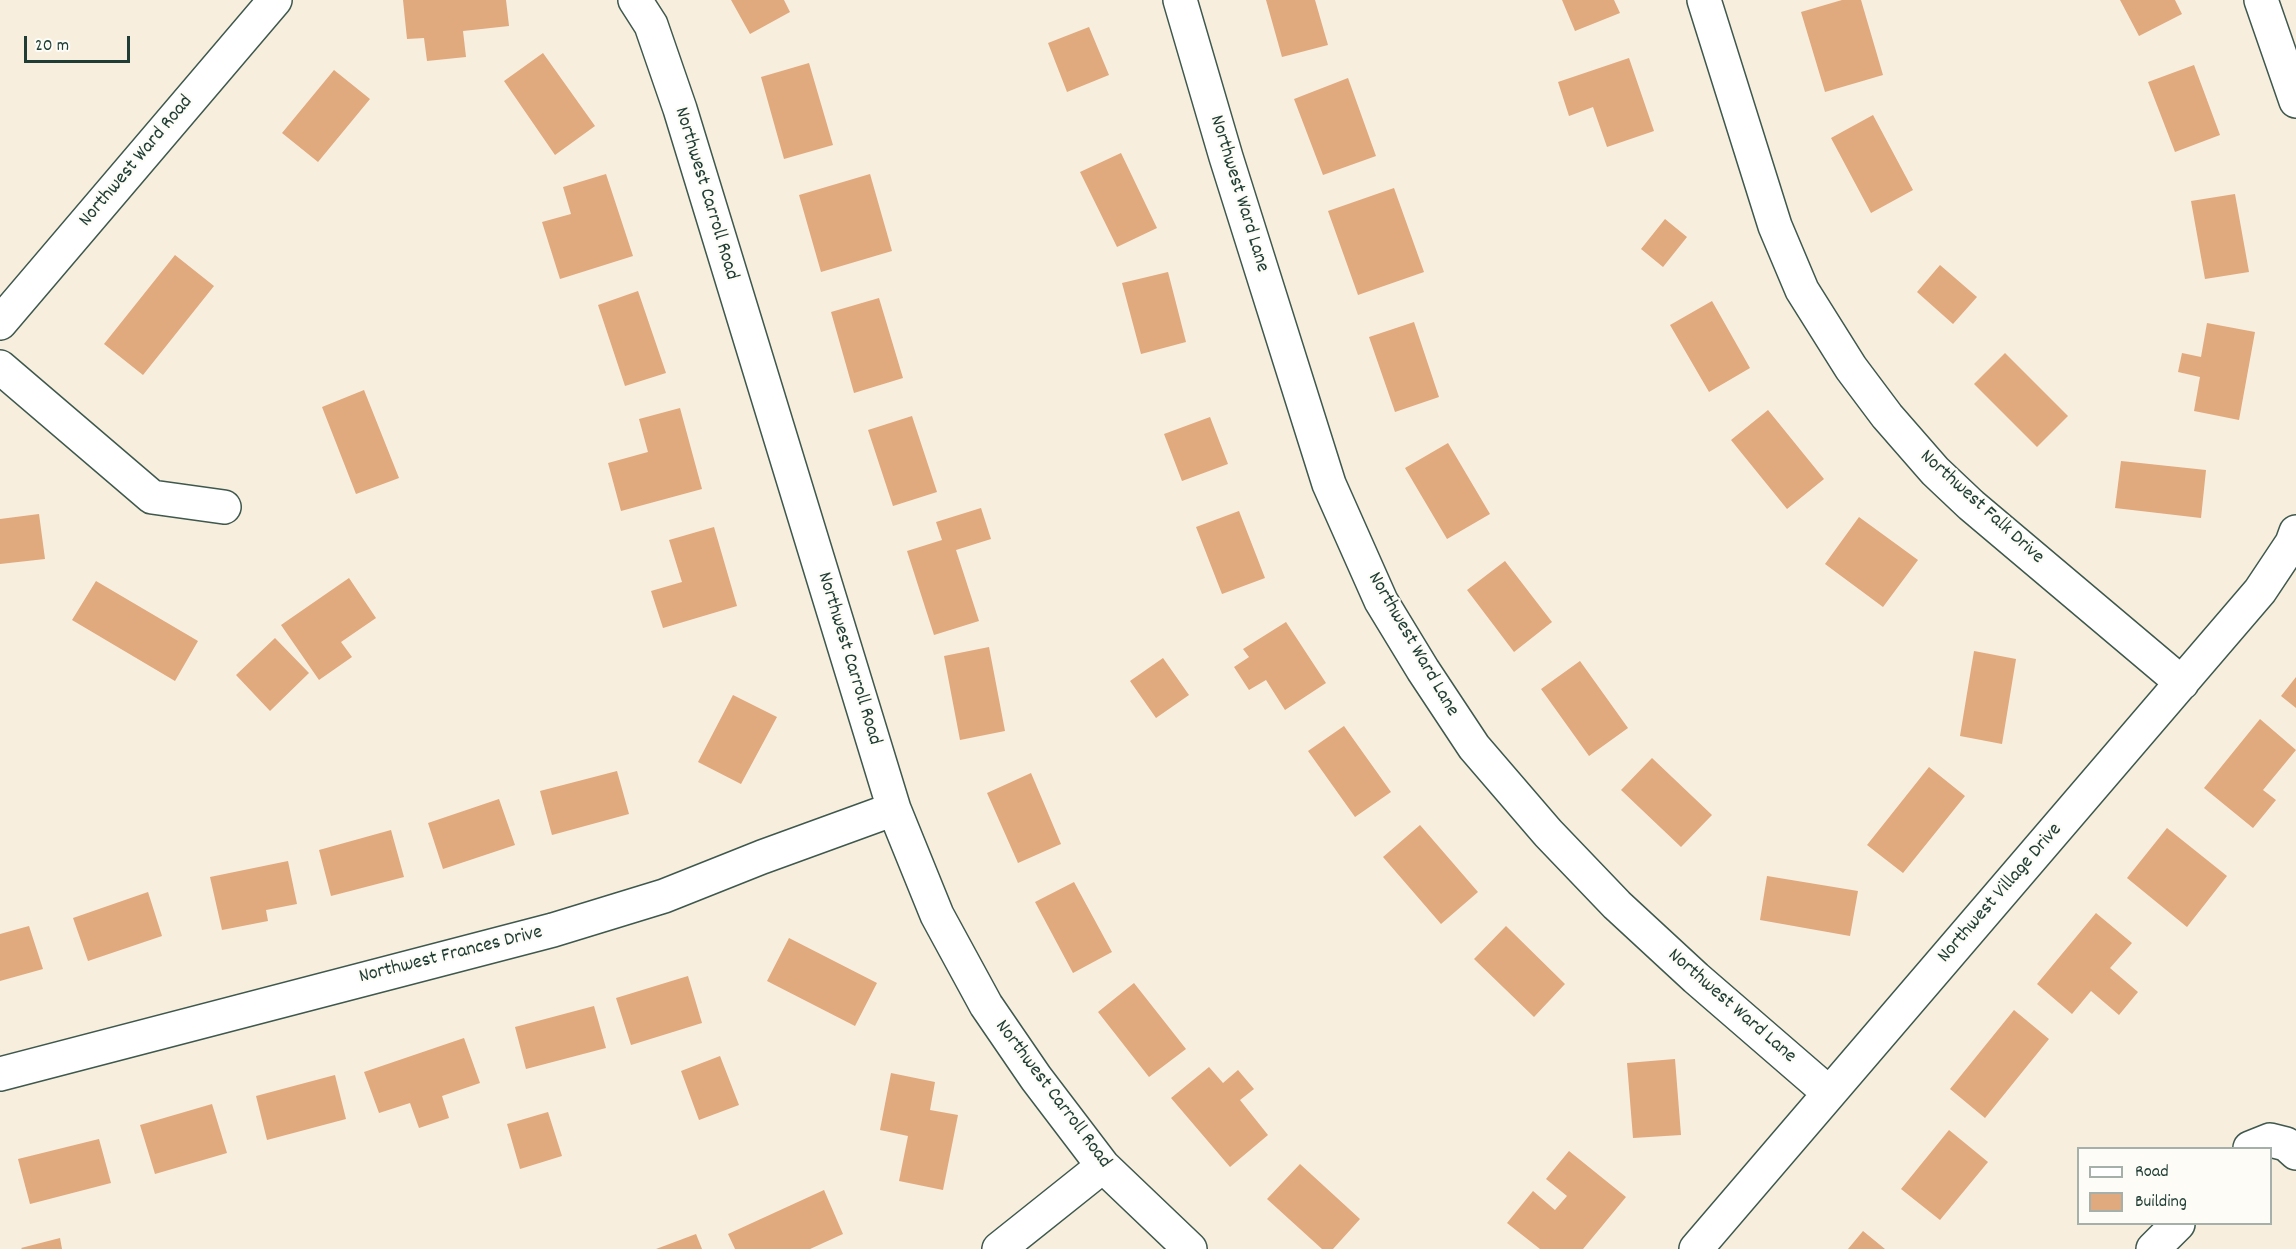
<!DOCTYPE html>
<style>
body{margin:0}
#map{position:relative;width:2296px;height:1249px;overflow:hidden;background:#f7eedd;font-family:Dekko,sans-serif}
canvas{display:block}
.legend{position:absolute;left:2077px;top:1147px;width:195px;height:78px;box-sizing:border-box;background:#fdfcf7;border:2px solid #a4b0a9;margin:0;padding:8px 10px;list-style:none;font-size:18px;color:#1f3d34}
.legend li{display:flex;align-items:center;gap:12px;height:30px}
.legend b{width:30px;border:2px solid #a4b0a9}
.scale{position:absolute;left:24px;top:36px;width:106px;height:27px;box-sizing:border-box;border:3px solid #1f3d34;border-top:0;padding-left:8px;font-size:18px;line-height:21px;white-space:nowrap;color:#1f3d34;-webkit-text-stroke:4px #fdfcf7;paint-order:stroke}
</style>
<div id="map">
<canvas width="2296" height="1249"></canvas>
<ul class="legend">
<li><b style="height:8px;background:#fff"></b>Road</li>
<li><b style="height:16px;background:#e0a97e"></b>Building</li>
</ul>
<div class="scale">20 m</div>
</div>
<script>
const ctx = document.querySelector('canvas').getContext('2d');
ctx.lineJoin = 'round';
function fillPath(path, color) { ctx.fillStyle = color; ctx.fill(path, 'evenodd'); }
function trace(path, color, width, dash) { ctx.strokeStyle = color; ctx.lineWidth = width; ctx.lineCap = dash ? 'butt' : 'round'; ctx.setLineDash(dash || []); ctx.stroke(path); }
function label(font, color, halo, rows, align = 'center') {
  ctx.font = font + ' Dekko,sans-serif'; ctx.lineWidth = 4.5; ctx.setLineDash([]); ctx.textBaseline = 'middle'; ctx.strokeStyle = halo; ctx.fillStyle = color; for (const [text, x, y, turn = 0] of rows) {
    ctx.save(); ctx.translate(x, y); ctx.rotate((+turn || 0) * Math.PI / 180); ctx.textAlign = isNaN(turn) ? turn : align; if (halo) ctx.strokeText(text, 0, 0); ctx.fillText(text, 0, 0); ctx.restore();
  }
}
fillPath(new Path2D(`
 M403 0H506L509 26 463 31 466 57 427 61 424 38 407 39Z
 M731 0H784L790 12 750 34Z
 M1266 0H1315L1328 45 1282 57Z
 M1562 0H1614L1620 13 1575 31Z
 M1842 0H1861L1883 75 1825 92 1801 12Z
 M2120 0H2175L2182 14 2139 36Z
 M1089 27 1109 75 1067 92 1048 43Z
 M543 53 595 126 555 155 504 81Z
 M1629 58 1654 131 1607 147 1593 107 1569 116 1558 82Z
 M809 63 833 145 784 159 761 77Z
 M2194 65 2220 135 2175 152 2148 82Z
 M334 70 370 99 318 162 282 133Z
 M1348 78 1376 156 1323 175 1294 99Z
 M1873 115 1913 190 1871 213 1831 138Z
 M1121 153 1157 228 1117 247 1080 172Z
 M606 174 633 256 560 279 542 222 571 214 563 187Z
 M870 174 892 251 821 272 799 195Z
 M1394 188 1424 272 1358 295 1328 211Z
 M2235 194 2249 272 2205 279 2191 201Z
 M1665 219 1687 237 1663 267 1641 249Z
 M175 255 214 286 143 375 104 344Z
 M1940 265 1977 297 1953 324 1917 292Z
 M1168 272 1186 342 1141 354 1122 283Z
 M638 291 666 373 625 386 598 305Z
 M879 298 903 378 854 393 831 312Z
 M1712 301 1750 368 1709 392 1670 325Z
 M1414 322 1439 397 1395 412 1369 337Z
 M2207 323 2255 332 2239 420 2194 411 2200 377 2178 372 2182 353 2201 357Z
 M2005 353 2068 416 2037 447 1974 384Z
 M364 390 399 478 356 494 322 407Z
 M680 408 702 489 621 511 608 463 648 452 639 419Z
 M1768 410 1824 479 1787 509 1731 440Z
 M912 416 937 492 893 506 868 430Z
 M1210 417 1228 464 1182 481 1164 434Z
 M1448 443 1490 514 1447 539 1405 468Z
 M2121 461 2206 470 2201 518 2115 508Z
 M981 508 991 539 956 550 979 621 934 635 907 551 942 540 936 522Z
 M1239 511 1265 578 1222 594 1196 527Z
 M39 514 45 559 0 564V519Z
 M1859 517 1918 560 1883 607 1825 564Z
 M714 527 737 606 663 628 651 591 682 582 669 540Z
 M1505 561 1552 622 1514 652 1467 590Z
 M349 578 376 618 341 642 352 657 319 680 281 625Z
 M96 581 198 641 175 681 72 620Z
 M1286 622 1326 683 1285 710 1266 680 1249 690 1234 667 1249 657 1243 649Z
 M275 638 309 673 270 711 236 675Z
 M989 647 1005 731 960 740 944 656Z
 M1974 651 2016 659 2002 744 1960 736Z
 M1163 658 1189 695 1156 718 1130 681Z
 M1580 661 1628 728 1589 756 1541 689Z
 M2296 677V708L2281 696Z
 M733 695 777 717 741 784 698 762Z
 M2260 719 2296 750 2263 790 2276 800 2253 828 2204 788Z
 M1344 726 1391 792 1355 817 1308 751Z
 M1652 758 1712 815 1681 847 1621 790Z
 M1929 767 1965 796 1903 873 1867 845Z
 M617 771 629 814 552 835 540 791Z
 M1031 773 1061 844 1018 863 987 793Z
 M499 799 515 845 443 869 428 823Z
 M1420 825 1478 892 1441 924 1383 857Z
 M2167 828 2227 876 2187 927 2127 878Z
 M391 830 404 877 331 896 319 850Z
 M288 861 297 904 266 910 268 921 222 930 210 877Z
 M1767 876 1858 891 1850 936 1760 920Z
 M1074 882 1112 952 1073 973 1035 902Z
 M148 892 162 936 88 961 73 918Z
 M2096 913 2132 943 2110 968 2138 992 2119 1015 2091 991 2072 1014 2037 984Z
 M29 926 43 969 0 981V934Z
 M1506 926 1565 984 1534 1017 1474 959Z
 M789 938 877 983 855 1026 767 981Z
 M688 976 702 1023 631 1045 616 998Z
 M1134 983 1186 1049 1149 1077 1098 1012Z
 M594 1006 606 1048 526 1069 515 1027Z
 M2014 1010 2049 1039 1985 1118 1950 1089Z
 M464 1038 480 1083 442 1096 449 1118 419 1128 410 1103 379 1113 364 1072Z
 M720 1056 739 1105 699 1120 681 1071Z
 M1675 1059 1681 1135 1633 1138 1627 1063Z
 M1209 1067 1223 1083 1238 1070 1254 1089 1240 1100 1268 1135 1230 1167 1171 1098Z
 M891 1073 935 1082 930 1110 958 1115 943 1190 899 1181 908 1136 880 1130Z
 M335 1075 346 1119 267 1140 256 1096Z
 M212 1104 227 1153 155 1174 140 1125Z
 M548 1112 562 1156 520 1169 507 1124Z
 M1949 1130 1988 1162 1940 1220 1901 1189Z
 M99 1139 111 1183 30 1204 18 1159Z
 M1569 1151 1626 1197 1583 1249H1540L1507 1223 1533 1191 1555 1210 1567 1196 1546 1179Z
 M1300 1164 1360 1219 1333 1249H1322L1267 1199Z
 M824 1190 843 1234 810 1249H735L728 1234Z
 M1863 1231 1885 1249H1848Z
 M696 1234 702 1249H656Z
 M60 1238 62 1249H22L21 1248Z`), '#e0a97e');
const minor = new Path2D(`
 M635 0 651 25 680 109 894 809 937 915 986 1005 1036 1078 1103 1166 1190 1249
 M1180 0 1226 157 1329 484 1381 601 1423 670 1474 747 1548 833 1617 905 1696 978 1829 1093
 M1704 0 1775 226 1802 290 1851 368 1887 416 1935 471 1971 505 2182 683
 M2261 0 2296 101
 M0 323 275 0
 M0 367 152 497 224 507
 M0 1074 553 930 664 896 762 857 894 809
 M2250 1148 2270 1140 2286 1144 2296 1153
 M999 1249 1103 1166
 M1696 1249 2260 591 2292 543 2296 532
 M2153 1249 2178 1224`);
trace(minor, '#3f584d', 36);
trace(minor, '#fff', 33);
label('20px', '#1f3d34', '#fdfcf7', [
 ["Northwest Ward Road",137,162,-50],
 ["Northwest Carroll Road",705,194,73],
 ["Northwest Ward Lane",1238,194,73],
 ["Northwest Falk Drive",1981,508,42],
 ["Northwest Ward Lane",1412,645,60],
 ["Northwest Carroll Road",848,659,73],
 ["Northwest Village Drive",2001,894,-49],
 ["Northwest Frances Drive",451,956,-14],
 ["Northwest Ward Lane",1731,1007,41],
 ["Northwest Carroll Road",1052,1095,53]
]);
</script>
